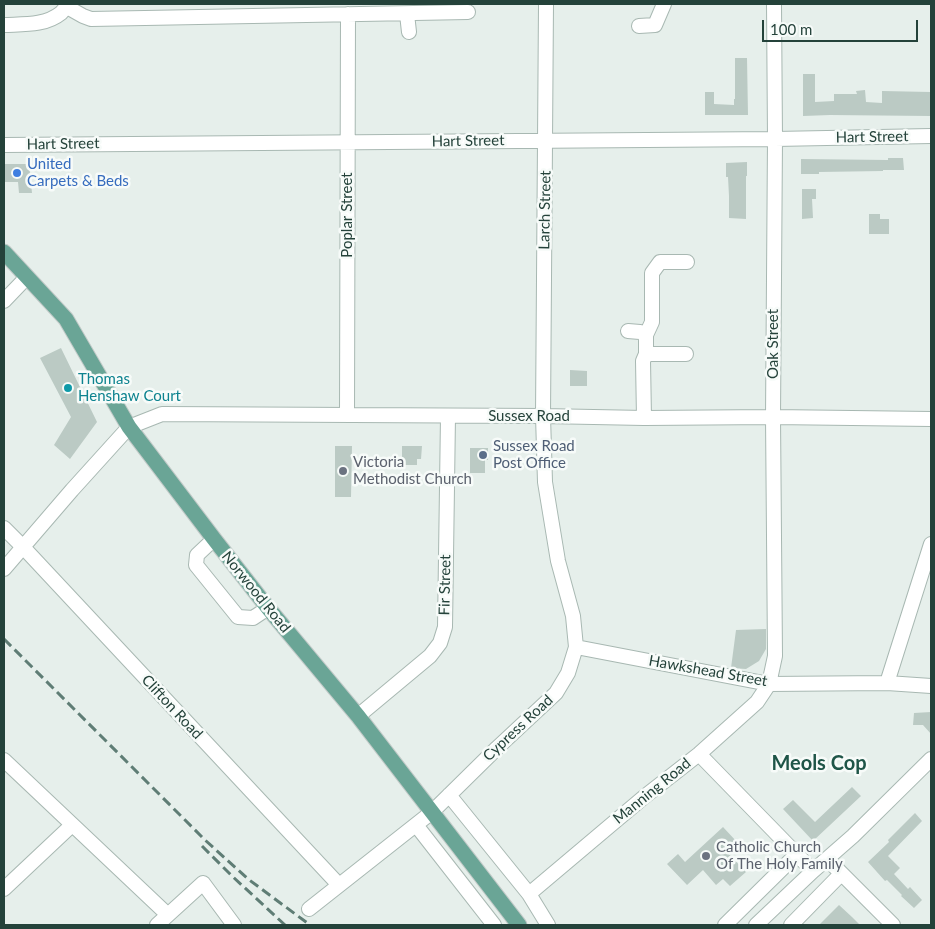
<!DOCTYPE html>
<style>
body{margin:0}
#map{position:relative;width:935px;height:929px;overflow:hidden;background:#e6efeb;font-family:Lato,sans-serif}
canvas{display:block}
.frame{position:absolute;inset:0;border:5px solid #24423a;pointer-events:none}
.scale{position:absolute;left:762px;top:20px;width:156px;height:22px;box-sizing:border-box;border:2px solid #24423a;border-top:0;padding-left:6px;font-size:15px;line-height:18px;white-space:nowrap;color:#24423a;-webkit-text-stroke:4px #f7fbf9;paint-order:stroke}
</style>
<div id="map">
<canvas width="935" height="929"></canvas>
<div class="frame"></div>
<div class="scale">100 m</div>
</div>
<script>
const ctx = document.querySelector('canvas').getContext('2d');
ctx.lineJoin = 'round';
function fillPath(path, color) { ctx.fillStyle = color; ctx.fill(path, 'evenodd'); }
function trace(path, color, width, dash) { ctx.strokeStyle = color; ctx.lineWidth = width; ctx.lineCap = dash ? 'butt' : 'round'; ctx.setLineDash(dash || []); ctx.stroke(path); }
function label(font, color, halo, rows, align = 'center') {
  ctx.font = font + ' Lato,sans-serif'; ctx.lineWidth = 5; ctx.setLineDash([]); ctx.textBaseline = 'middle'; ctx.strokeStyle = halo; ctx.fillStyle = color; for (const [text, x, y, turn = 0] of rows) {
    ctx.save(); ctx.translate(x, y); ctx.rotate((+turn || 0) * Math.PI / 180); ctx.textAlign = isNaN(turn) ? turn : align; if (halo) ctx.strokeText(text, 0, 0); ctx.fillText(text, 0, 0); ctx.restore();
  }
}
fillPath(new Path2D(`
 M735 58H747L748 115H705V92H714V104L734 105V99H735Z
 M803 74H815V102L834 101V94H857L856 91 865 90 866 102 882 103V91L930 92 931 116 830 115 803 116Z
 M888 158H903L904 170H883V171L819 172V174H801V159L888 160Z
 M747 162V176H746V219L729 218V196L728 177H726V163Z
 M4 164H29L32 193H19L18 182H4Z
 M802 189H816V199H812L813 218 802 219Z
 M869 214H880V219H889V234H869Z
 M61 348 97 422 70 459 54 445 71 417 40 358Z
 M570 370 587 371V386H570Z
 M335 446H352L351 497H335Z
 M402 446H422L421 459H417V465H405V460L402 459Z
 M470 448H488V460H485V473H470Z
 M766 629V649L759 661 746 669 731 668 736 630Z
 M931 712V734L923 725H913L914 713Z
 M852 787 861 796 813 841 783 809 793 800 815 822Z
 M915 813 922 821 888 856 900 868 894 874 908 889 910 887 922 900 914 908 901 896 902 895 887 880 885 881 868 862 889 842 888 840Z
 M723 827 737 842 726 851 746 872 730 886 723 879 716 885 703 870 687 885 667 864 678 854 685 862Z
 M839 905 852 917 860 925H819Z`), '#bbcac4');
const minor = new Path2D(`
 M67 7 83 16 91 19 468 12
 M407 14 409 32
 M4 25C23 24 45 26 61 13 64 10 66 8 68 4
 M639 26 655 25 664 4
 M4 145 775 139 931 136
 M4 301 27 277
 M628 331 640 332 646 335
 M646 354H686
 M347 415 348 14
 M644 418 643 361 646 354V335L652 322V273L660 262H687
 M4 528 23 547 339 885
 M214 539 197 555 196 565 238 617 253 618 268 608
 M4 569 72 490 129 427 162 414 543 416 644 418 773 417 931 419
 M576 647 769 684 887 683 931 686
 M887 683 931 544
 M358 716 430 656 440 643 445 627 448 416
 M699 754 813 871
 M4 760 168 915
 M449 795 529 894 548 925
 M416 825 494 925
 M827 859 893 925
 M4 889 72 825
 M529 894 644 797 699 754 757 702 769 684 775 656 773 417 775 139 774 4
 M309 909 432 812 497 748 556 693 568 673 576 647 573 616 558 561 545 482 543 416 546 4
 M157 925 203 883 234 925
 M725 925 797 854
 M756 925 813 871 853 836 931 759
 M791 925 841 874`);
const major = new Path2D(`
 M4 252 66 319 129 427 214 539 268 608 358 716 519 925`);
trace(minor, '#a8b8b2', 16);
trace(major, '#c2cac8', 17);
trace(minor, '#fff', 14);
trace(major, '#6aa596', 15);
trace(new Path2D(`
 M4 639 205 840 248 879 310 925
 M202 846 232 876 285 925`), '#5f7d75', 3, [10, 5]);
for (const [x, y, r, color] of [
 [17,173,5,"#3f7fe0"],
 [68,388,5,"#0f9aa8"],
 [483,455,5,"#5c6f8a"],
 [343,471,5,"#6b7280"],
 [706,856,5,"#6b7280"]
]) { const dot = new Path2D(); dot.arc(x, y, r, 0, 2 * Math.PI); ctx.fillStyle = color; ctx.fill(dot); trace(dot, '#f7fbf9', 2); }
label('15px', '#24423a', '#f7fbf9', [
 ["Hart Street",872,137,-1],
 ["Hart Street",468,141,-1],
 ["Hart Street",63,144,-1],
 ["Larch Street",545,210,-89],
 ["Poplar Street",347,215,-90],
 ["Oak Street",773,344,-90],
 ["Sussex Road",529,416],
 ["Fir Street",445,585,-89],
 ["Norwood Road",256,592,51],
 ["Hawkshead Street",708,671,10],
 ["Clifton Road",172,707,47],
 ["Cypress Road",518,728,-43],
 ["Manning Road",652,791,-39]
]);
label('15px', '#366cbe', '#f7fbf9', [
 ["United",27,164],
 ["Carpets & Beds",27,181]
], 'left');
label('15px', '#0d838f', '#f7fbf9', [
 ["Thomas",78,379],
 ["Henshaw Court",78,396]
], 'left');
label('15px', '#4e5e75', '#f7fbf9', [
 ["Sussex Road",493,446],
 ["Post Office",493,463]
], 'left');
label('15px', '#5b616d', '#f7fbf9', [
 ["Victoria",353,462],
 ["Methodist Church",353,479],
 ["Catholic Church",716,847],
 ["Of The Holy Family",716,864]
], 'left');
label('bold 20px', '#1f5548', '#f7fbf9', [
 ["Meols Cop",819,764]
]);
</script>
